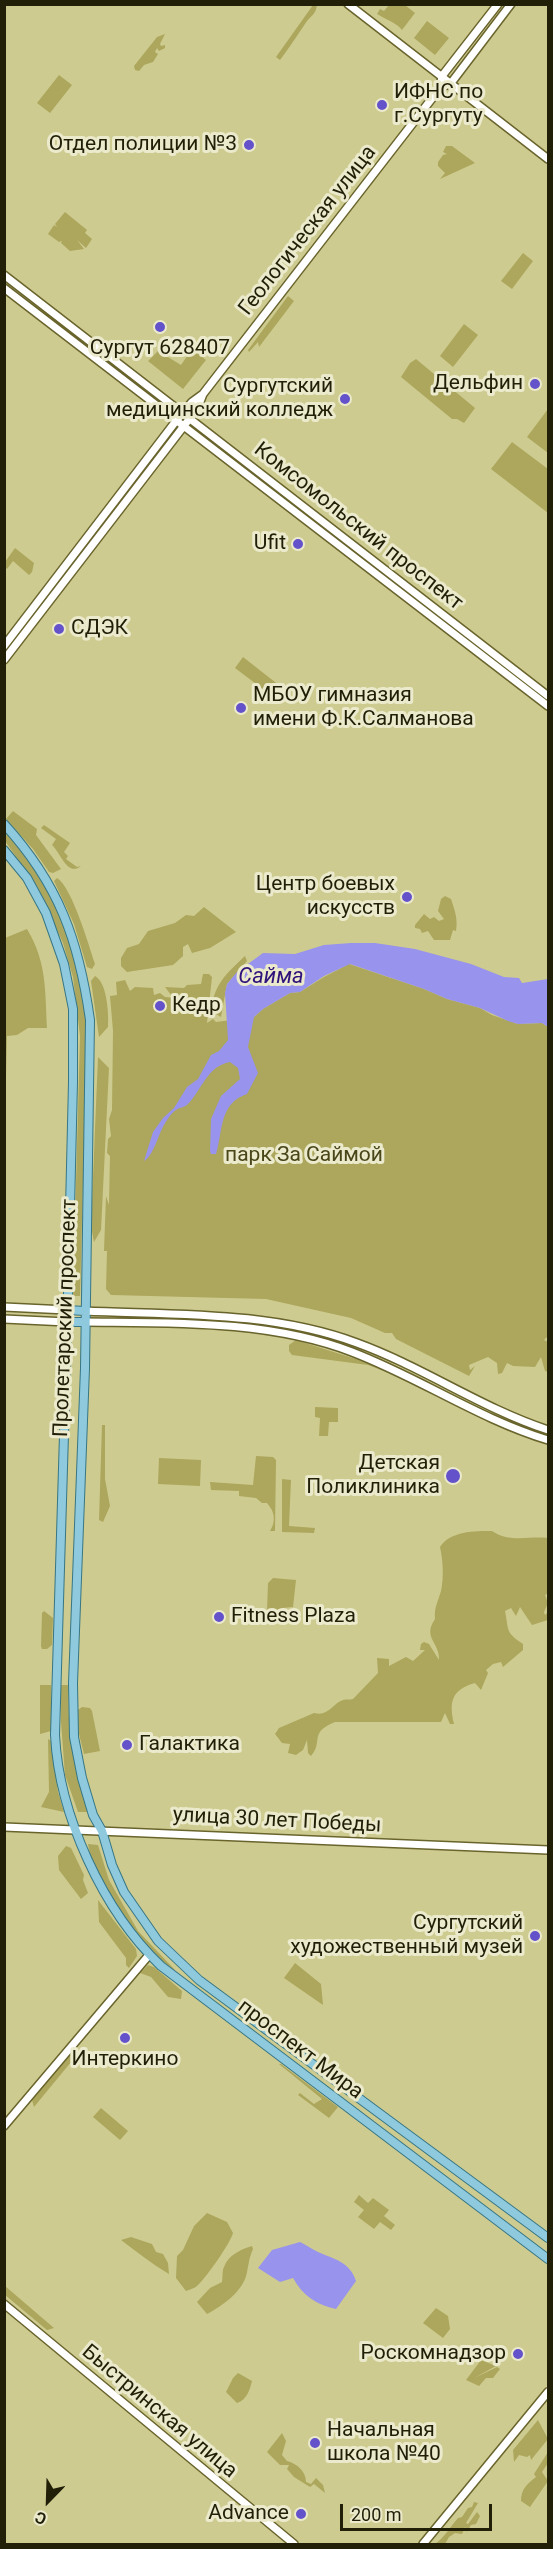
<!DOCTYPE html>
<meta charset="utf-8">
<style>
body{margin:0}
#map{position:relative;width:553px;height:2549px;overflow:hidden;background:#cecb90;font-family:Roboto,sans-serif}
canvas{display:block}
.frame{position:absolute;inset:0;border:6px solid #211f07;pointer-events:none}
.north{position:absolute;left:18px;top:2471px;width:60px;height:60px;-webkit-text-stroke:4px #ebeacc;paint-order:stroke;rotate:203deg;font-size:16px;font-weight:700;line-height:24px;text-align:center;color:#211f07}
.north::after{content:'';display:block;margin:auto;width:21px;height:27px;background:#211f07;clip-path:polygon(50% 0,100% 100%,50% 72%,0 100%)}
.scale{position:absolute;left:340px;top:2504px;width:152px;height:27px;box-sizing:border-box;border:3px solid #211f07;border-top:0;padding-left:8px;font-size:18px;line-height:21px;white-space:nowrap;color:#211f07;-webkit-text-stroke:4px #ebeacc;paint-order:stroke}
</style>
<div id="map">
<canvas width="553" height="2549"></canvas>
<div class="frame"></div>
<div class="north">С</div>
<div class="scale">200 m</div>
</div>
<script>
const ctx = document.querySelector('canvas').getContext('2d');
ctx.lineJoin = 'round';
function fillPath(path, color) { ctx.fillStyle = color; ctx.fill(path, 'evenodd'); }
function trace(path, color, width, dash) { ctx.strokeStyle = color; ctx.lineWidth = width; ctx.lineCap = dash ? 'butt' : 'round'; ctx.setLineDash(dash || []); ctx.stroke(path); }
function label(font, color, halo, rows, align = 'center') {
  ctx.font = font + ' Roboto,sans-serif'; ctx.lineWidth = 6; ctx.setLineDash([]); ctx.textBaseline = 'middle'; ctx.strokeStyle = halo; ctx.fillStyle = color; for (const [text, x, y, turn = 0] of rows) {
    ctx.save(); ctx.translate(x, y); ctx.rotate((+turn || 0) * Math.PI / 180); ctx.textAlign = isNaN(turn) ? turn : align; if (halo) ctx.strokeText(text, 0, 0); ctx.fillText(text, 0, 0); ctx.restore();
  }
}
fillPath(new Path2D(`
 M313 5H317C316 15 310 16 305 24 297 36 289 48 280 60L276 57Z
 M389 5H405L415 13 402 30C397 23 385 19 377 14L380 9 384 11Z
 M427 21 449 38 435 55 414 38Z
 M165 34 160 44 161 46 165 45V48L159 51 157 48 155 52 158 54 153 62 144 65 139 71 135 70 134 66 157 37Z
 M59 75 72 85 50 113 37 103Z
 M446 146H452L475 163 440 179 445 173 438 166V162L443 155 447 154 443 152Z
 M65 212 87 230 85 233 92 239 86 248 77 240 84 249 70 251 61 243 62 241 59 242 48 234 54 225 57 227 55 224Z
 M523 253 533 261 512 289 501 281Z
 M288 296 294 301 259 347 258 342 249 352 248 350Z
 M464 324 478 335 453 367 440 356Z
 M192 349 206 360 183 389 148 361 158 351 181 365Z
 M416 359 475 408 464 423 457 419H452L401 377 410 363Z
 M548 409V453L527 437Z
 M512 442 548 469V513L491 469Z
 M15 548 34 563 32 572 29 575 13 561 7 569 5 567V562Z
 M243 657 280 686 272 696 235 668Z
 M13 811 37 829 36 835 61 869 53 873 49 872 33 849 6 819Z
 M44 825 70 843 64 852 68 856 66 859 77 867 81 866C67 877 61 853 52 845L56 839 41 828Z
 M4 831C59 893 81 952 87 1034L80 1296H73L80 1036 73 977 63 943 38 888 5 841Z
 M57 878C72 887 89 946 95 964L92 969 87 967 74 924 54 881Z
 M445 896 451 899C455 911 458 919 456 931L453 930 450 940H434L428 931 422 933 420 929 415 928V925L424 914 430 919 434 917 439 921 444 919 438 911 441 899Z
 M204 907 236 932 210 948 192 953 188 944 183 947V956L173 965 127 972 121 966V958L127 948 139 944 148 931 175 923 186 915 194 916Z
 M27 929C47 962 45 991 47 1028H28L17 1035 7 1036 6 1077H5V938Z
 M245 956 247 961 227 984 221 1017 211 1011C214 984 226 974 245 956Z
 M349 964 424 989 447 999 480 1008 492 1015 518 1024 542 1023 548 1027V1336L544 1340 548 1342V1372L545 1371 541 1357 535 1367 513 1366 507 1363 502 1373 498 1374 497 1363 488 1357 469 1365 470 1370 475 1366 469 1376 396 1339 392 1333H385L351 1318 266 1299 111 1295 106 1289 107 1251H104L106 1196 109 1205 110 1156 107 1153 108 1139 111 1136 109 1119 112 1110 113 1031 110 996 117 995 116 982 125 980 130 991 135 987 153 988 154 995 160 993 165 997 176 998 175 994 171 995 165 987 184 988 187 985 201 984 203 974H209L212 977 207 1023 213 1019 216 1022 254 1017 263 1009 290 993 300 992 324 977Z
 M95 976C107 982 109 1014 108 1027L99 1037 91 981Z
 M98 1057 109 1068 101 1230 94 1242 91 1226Z
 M296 1340 359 1360 389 1373 368 1365 292 1355 289 1351V1345Z
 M315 1407 338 1408V1422H329L328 1436H319L320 1418 315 1417Z
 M102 1425H105V1479L110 1506 103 1522 99 1520Z
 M256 1456 273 1457 276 1460 275 1531H270C276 1521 275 1512 267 1503H262L256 1498 239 1496V1491L211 1490 210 1482 253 1485Z
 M159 1458 201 1460 200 1486 158 1484Z
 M282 1479 291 1480 289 1526 315 1528 314 1533 282 1532Z
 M492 1531C510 1543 528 1536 548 1538V1593L545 1595 548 1603 544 1612 545 1615 548 1612V1620L532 1625 520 1607 516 1616 511 1608 505 1611C509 1631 505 1632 523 1644V1650L503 1667 501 1662 493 1664 486 1670 488 1673 481 1690 475 1683C451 1690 449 1702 454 1724H450L445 1713 441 1722H335C308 1733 324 1741 311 1756L308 1753 307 1740 303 1750 296 1755 288 1753 290 1744 282 1743 275 1734 279 1728 314 1713C328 1717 332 1704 343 1700 346 1699 350 1700 353 1699L378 1673 377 1658 389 1659V1666L406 1657 413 1661 425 1650H420L421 1644 424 1642 429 1644 439 1660C440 1642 422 1638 435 1619 434 1607 438 1602 441 1591 444 1577 443 1561 440 1547 450 1531 475 1531 492 1531Z
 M273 1578 296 1580 293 1607 282 1608 278 1612 267 1610 268 1583Z
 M44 1611 53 1618 52 1645 47 1649H42L41 1646 42 1613Z
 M40 1685H51V1731L40 1734Z
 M61 1685H68C68 1730 73 1770 88 1812H78L65 1775 61 1722Z
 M82 1707 90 1708 92 1711 100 1751 84 1754 76 1722 78 1710Z
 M48 1739 51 1741 58 1792 64 1812 41 1807 49 1792Z
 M88 1844 98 1845 109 1880 138 1931 175 1970C145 1955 92 1877 88 1844Z
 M66 1846 71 1848 84 1875 83 1880 88 1893 81 1899 59 1870 58 1856Z
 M98 1900 136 1949 137 1956 129 1968 126 1965V1958L99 1922Z
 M295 1963 321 1984 323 2005 284 1978Z
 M148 1965 154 1967 182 1991 181 1999 168 1997 151 1977 140 1973Z
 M72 2052 76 2056 34 2107 32 2100Z
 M279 2064H281L338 2107 329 2118 298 2095 300 2093 314 2104 322 2099Z
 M101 2108 128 2131 120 2140 93 2117Z
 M359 2195 368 2203 373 2198 389 2210 384 2216 395 2225 391 2230 380 2222 374 2229 358 2217 364 2210 354 2202Z
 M207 2213 227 2222 233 2233C230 2244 207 2276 199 2284 196 2288 191 2289 186 2291L176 2278 177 2256 183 2250 194 2226Z
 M131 2237 152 2244 156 2252 163 2254 168 2263 169 2274C152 2264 137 2252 121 2240Z
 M252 2246 253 2249C249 2258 249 2263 247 2272 244 2291 222 2306 207 2314L197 2302 210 2288 222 2282C223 2277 222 2270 224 2267 228 2255 242 2249 252 2246Z
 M5 2286 54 2328 47 2330 5 2295Z
 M436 2308 448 2316 450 2329 443 2338 423 2323Z
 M481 2360 496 2366 474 2378 497 2367 500 2369 493 2378H486L479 2386 466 2380Z
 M238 2373 252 2381C250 2389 247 2400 237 2403L226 2392 233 2378Z
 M538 2420 548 2439 531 2460 530 2455 527 2457 519 2455 514 2462 513 2450Z
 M282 2433 286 2441 282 2455 287 2461C298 2464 306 2472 306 2482L311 2484 316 2478 323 2485 325 2493 314 2484 310 2487 294 2477 287 2469 289 2465H280L267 2452Z
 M548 2452V2463L542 2472 548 2481 530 2507 521 2501C521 2489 527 2484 536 2477L534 2474Z
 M474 2502 478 2503 466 2523 468 2524 477 2512 480 2516 476 2524 471 2525 467 2532 465 2527 462 2534 455 2533 449 2537 445 2544H435C444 2538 450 2527 458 2518L462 2517 468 2508 472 2507Z`), '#aca75c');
fillPath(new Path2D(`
 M351 943H375L415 949 471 964 504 977 519 978 522 983 548 979V1027L542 1023 518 1024 508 1021 480 1008 447 999 424 989 350 964 324 976 300 992 290 993 263 1009 254 1017 248 1047 258 1073 247 1094C219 1103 223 1131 216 1154H211L210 1151 211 1119 221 1096 240 1079 238 1068 230 1062C207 1066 202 1090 188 1104 184 1108 180 1107 176 1110 171 1113 167 1120 164 1125 158 1135 154 1155 144 1161L153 1132 163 1118 174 1108 187 1087 198 1079 211 1055 219 1051 228 1040 225 993 227 984 237 972 263 953 295 954 324 945Z
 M300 2242C307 2245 311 2249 318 2252 334 2259 350 2262 356 2281L336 2309C317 2305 303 2296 293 2278L280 2282 258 2268 272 2250Z`), '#9893ec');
const secondary = new Path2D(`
 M348 4 548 159
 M451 83 511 4
 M440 88 442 76 498 4
 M4 275 548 696
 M4 288 548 706
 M4 646 176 421 192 402 203 394
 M4 660 190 418 198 407 203 394 440 88 451 83
 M4 1307 67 1310
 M85 1311C175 1315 271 1311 357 1343 423 1367 481 1408 548 1430
 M4 1319 67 1322
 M85 1322C173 1323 269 1320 352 1352 420 1378 479 1419 548 1440
 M4 1827 548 1850
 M4 2126 149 1955
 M4 2304 294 2544
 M423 2544 548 2392`);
const primary = new Path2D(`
 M4 824C59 884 79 941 90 1020L85 1368 73 1683 74 1737 82 1778 93 1815 102 1831 112 1865 124 1892 158 1941 199 1980 548 2238
 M4 850 27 878 46 913 64 964 73 1009V1082L67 1334 55 1735C59 1815 103 1911 161 1966L548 2259
 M67 1310 85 1311
 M67 1322H85`);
trace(secondary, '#69642c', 10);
trace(primary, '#377684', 10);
trace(secondary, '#fff', 7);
trace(primary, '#8ec9de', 8);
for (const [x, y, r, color] of [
 [382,105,6,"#6452cb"],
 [249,145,6,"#6452cb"],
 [160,327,6,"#6452cb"],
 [535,384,6,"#6452cb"],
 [345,399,6,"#6452cb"],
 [298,544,6,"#6452cb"],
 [59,629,6,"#6452cb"],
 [241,708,6,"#6452cb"],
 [407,897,6,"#6452cb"],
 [160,1006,6,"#6452cb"],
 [453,1476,8,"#6452cb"],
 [219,1617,6,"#6452cb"],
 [127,1745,6,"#6452cb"],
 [535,1936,6,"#6452cb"],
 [125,2038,6,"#6452cb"],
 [518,2354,6,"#6452cb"],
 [315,2443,6,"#6452cb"],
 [301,2514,6,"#6452cb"]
]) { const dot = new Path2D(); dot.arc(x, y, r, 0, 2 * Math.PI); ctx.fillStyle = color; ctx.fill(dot); trace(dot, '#ebeacc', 2); }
label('21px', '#211f07', '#ebeacc', [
 ["ИФНС по",394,93,"left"],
 ["г.Сургуту",394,117,"left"],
 ["Отдел полиции №3",237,145],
 ["Сургут 628407",160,349,"center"],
 ["Дельфин",523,384],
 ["Сургутский",333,387],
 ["медицинский колледж",333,411],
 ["Ufit",286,544],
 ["СДЭК",71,629,"left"],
 ["МБОУ гимназия",253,696,"left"],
 ["имени Ф.К.Салманова",253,720,"left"],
 ["Центр боевых",395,885],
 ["искусств",395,909],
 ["Кедр",172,1006,"left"],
 ["Детская",440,1464],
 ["Поликлиника",440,1488],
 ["Fitness Plaza",231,1617,"left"],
 ["Галактика",139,1745,"left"],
 ["Сургутский",523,1924],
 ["художественный музей",523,1948],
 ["Интеркино",125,2060,"center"],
 ["Роскомнадзор",506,2354],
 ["Начальная",327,2431,"left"],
 ["школа №40",327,2455,"left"],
 ["Advance",289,2514]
], 'right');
label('21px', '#211f07', '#ebeacc', [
 ["Геологическая улица",308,231,-52],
 ["Комсомольский проспект",358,527,38],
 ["Пролетарский проспект",66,1318,-88],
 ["улица 30 лет Победы",277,1821,3],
 ["проспект Мира",300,2050,37],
 ["Быстринская улица",159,2412,40]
]);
label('21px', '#494619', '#ebeacc', [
 ["парк За Саймой",304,1156]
]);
label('italic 22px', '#30127b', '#ebeacc', [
 ["Сайма",271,977]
]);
</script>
